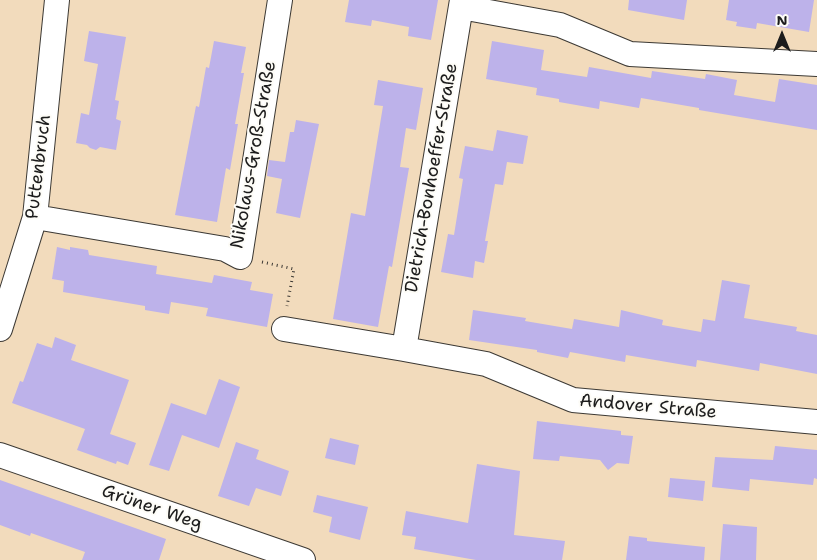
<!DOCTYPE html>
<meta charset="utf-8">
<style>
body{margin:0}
#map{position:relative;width:817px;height:560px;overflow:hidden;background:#f2dbbc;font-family:"Shantell Sans",sans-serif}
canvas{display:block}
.north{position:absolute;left:757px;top:10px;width:50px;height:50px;-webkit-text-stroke:4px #fdfcf7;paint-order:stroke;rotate:0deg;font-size:14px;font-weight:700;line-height:20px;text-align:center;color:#1c1c1c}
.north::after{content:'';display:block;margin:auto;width:18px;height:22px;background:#1c1c1c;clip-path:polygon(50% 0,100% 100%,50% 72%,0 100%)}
</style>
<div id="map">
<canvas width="817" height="560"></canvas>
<div class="north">N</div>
</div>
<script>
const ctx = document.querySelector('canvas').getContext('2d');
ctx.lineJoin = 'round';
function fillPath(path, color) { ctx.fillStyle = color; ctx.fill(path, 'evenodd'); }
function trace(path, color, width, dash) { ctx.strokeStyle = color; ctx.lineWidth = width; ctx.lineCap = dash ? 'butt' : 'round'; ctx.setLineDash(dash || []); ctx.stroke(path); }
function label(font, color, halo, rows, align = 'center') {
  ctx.font = font + ' "Shantell Sans",sans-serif'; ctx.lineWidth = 4; ctx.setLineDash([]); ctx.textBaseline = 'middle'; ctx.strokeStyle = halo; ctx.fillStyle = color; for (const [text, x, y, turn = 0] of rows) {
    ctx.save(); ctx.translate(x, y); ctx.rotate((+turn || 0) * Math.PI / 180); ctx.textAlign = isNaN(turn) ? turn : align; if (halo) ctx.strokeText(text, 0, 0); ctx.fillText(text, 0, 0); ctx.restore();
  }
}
fillPath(new Path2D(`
 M349 0H438L431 40 408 36 409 27 372 20 371 26 345 22Z
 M629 0H687L684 20 628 10Z
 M729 0H814L809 32 757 23 756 29 736 26 737 22 726 20Z
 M89 31 126 37 115 100 119 101 116 119 121 121 116 150 100 147 96 150 90 148 87 145 76 143 81 113 89 115 98 64 84 61Z
 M214 41 246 47 241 73H244L235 124H238L230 170 226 168 217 222 175 215 196 106 199 107 206 67 209 68Z
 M492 41 544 50 541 70 587 77 589 67 651 78 652 71 705 79 706 74 737 80 734 95 775 102 779 79 817 85V130L699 110V108L641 98 639 108 600 101 599 109 559 102V99L536 95 537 88 486 79Z
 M378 80 423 88 416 130 406 128 400 167 409 168 392 267 389 266 378 327 333 319 351 213 365 216 383 106 374 105Z
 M296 120 319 124 300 218 276 213 282 179 267 176 269 160 285 162 290 132H294Z
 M497 130 528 136 523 164 507 162 503 185 495 184 485 241H488L484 263 475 261 473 278 441 272 448 234 454 235 463 179 459 178 465 146 493 151Z
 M57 247 70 250V247L88 250 89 255 157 266 156 274 212 283 214 275 252 282 250 290 273 294 267 327 206 316 208 308 171 302 169 314 145 310V306L63 292 64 281 52 279Z
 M722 280 750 285 744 318 797 327 796 331 817 335V374L760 363 759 371 697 360 696 367 626 355 625 362 570 352 568 358 537 352V350L469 340 473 310 526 318 525 321 572 329 574 319 619 327 621 310 663 320 662 325 701 332 703 319 715 321Z
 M55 337 76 345 71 360 129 380 110 434 136 443 128 465 117 461 116 464 77 450 85 429 12 403 20 381 23 382 37 343 52 348Z
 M219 379 240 387 219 448 182 435 169 471 149 465 171 403 206 415Z
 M537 421 621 431V435L633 436 629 464 617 463 608 470 600 460 560 456 559 461 533 459Z
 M330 438 359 445 355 465 325 458Z
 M236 442 259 450 256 459 289 471 281 496 256 488 249 506 218 496Z
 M775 446 817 450V479L814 478 813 485 750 479 749 491 712 487 715 457 773 460Z
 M477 464 520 471 514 535 565 541 562 560H476L414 549 416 537 402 535 406 511 468 523Z
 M670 478 705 481 703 501 668 497Z
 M0 480 166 539 159 560H82L85 552 31 533 30 536 0 525Z
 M317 495 368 507 360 540 329 532 332 517 313 512Z
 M723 524 757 527 756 560H720Z
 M629 536 647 538V541L705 547 704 560H626Z`), '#bdb2ea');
const minor = new Path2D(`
 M461 7 560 25 630 54 817 64
 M35 217 225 249 240 257 280 0
 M0 329 35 217 57 0
 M284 329 404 349 462 0
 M404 349 486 364 573 400 817 422
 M0 455 303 560`);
trace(minor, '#3c3934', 26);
trace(new Path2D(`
 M262 262 294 269 287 306`), '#3c3934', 3, [1, 4]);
trace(minor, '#fff', 24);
label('18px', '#1c1c1c', '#fdfcf7', [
 ["Nikolaus-Groß-Straße",254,155,-80],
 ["Puttenbruch",39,167,-83],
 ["Dietrich-Bonhoeffer-Straße",432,178,-80],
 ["Andover Straße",648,407,5],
 ["Grüner Weg",152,508,19]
]);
</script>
